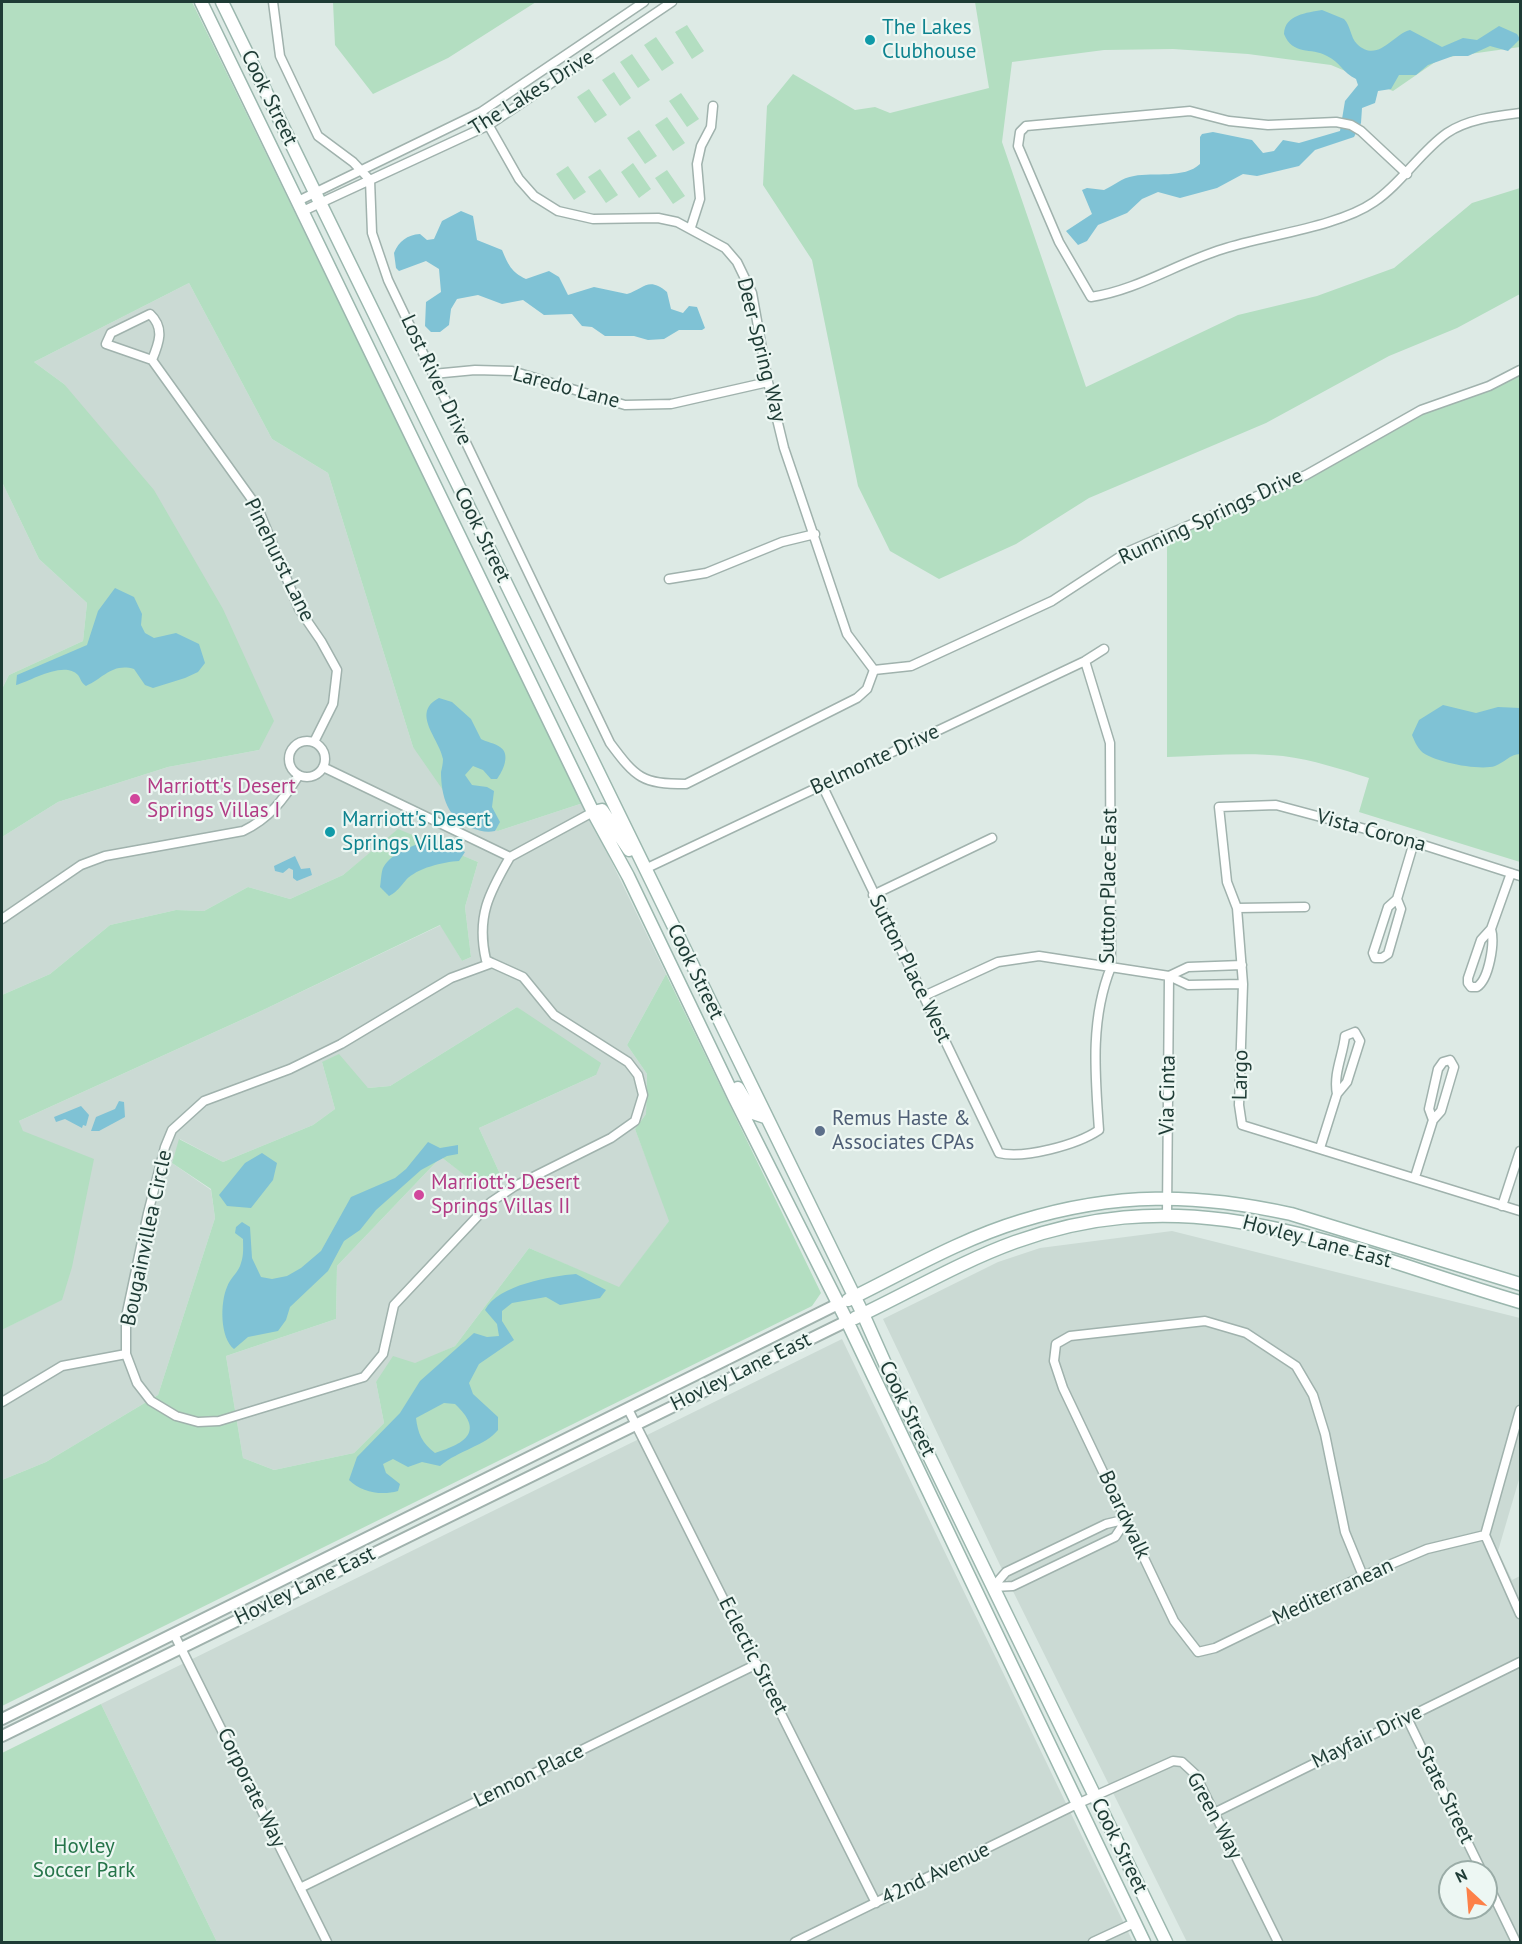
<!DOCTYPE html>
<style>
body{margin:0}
#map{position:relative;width:1522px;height:1944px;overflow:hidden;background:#ddeae5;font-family:"PT Sans",sans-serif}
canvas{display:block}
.frame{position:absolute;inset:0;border:3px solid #1e3b35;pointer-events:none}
.north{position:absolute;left:1438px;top:1860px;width:60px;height:60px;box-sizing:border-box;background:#edf7f3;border:2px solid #9aaca7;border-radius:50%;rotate:334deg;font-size:16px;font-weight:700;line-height:24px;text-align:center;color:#1e3b35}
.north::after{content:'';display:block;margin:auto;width:21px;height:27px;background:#fd8048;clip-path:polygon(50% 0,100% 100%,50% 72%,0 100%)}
</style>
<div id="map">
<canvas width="1522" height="1944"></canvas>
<div class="frame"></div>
<div class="north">N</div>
</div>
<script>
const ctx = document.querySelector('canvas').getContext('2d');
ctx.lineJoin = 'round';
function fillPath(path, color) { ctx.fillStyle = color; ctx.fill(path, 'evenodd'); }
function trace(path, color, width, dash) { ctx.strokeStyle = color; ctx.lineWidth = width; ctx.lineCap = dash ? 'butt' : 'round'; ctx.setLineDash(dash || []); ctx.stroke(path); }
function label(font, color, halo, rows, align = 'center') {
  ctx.font = font + ' "PT Sans",sans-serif'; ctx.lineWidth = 4.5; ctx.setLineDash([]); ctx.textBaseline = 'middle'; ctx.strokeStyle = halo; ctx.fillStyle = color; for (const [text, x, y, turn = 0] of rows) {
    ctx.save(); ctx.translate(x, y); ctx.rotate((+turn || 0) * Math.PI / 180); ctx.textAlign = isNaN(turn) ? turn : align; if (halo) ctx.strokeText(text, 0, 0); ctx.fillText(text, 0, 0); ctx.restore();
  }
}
fillPath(new Path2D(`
 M189 283 272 439 328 473 413 747 498 831 583 803 666 974 627 1045 647 1074 646 1114 635 1129 670 1220 619 1288 529 1248 455 1346 376 1382 384 1423 354 1453 274 1470 243 1458 226 1356 336 1319 337 1266 441 1157 481 1187 500 1174 479 1128 596 1075 517 1007 390 1086 368 1088 322 1062 335 1109 313 1125 223 1162 180 1139 172 1163 211 1190 215 1218 158 1395 46 1462 2 1480V1330L62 1299 19 1121 261 1011 441 925 462 961 471 957 465 907 478 862 398 830 343 875 290 899 248 887 204 911 176 910 110 925 50 974 2 995V837L58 802 168 767 259 750 64 384 34 362Z
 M2 482 39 559 87 603 83 641 9 675 2 689Z
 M1172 1231 1520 1318V1476L1498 1551 1512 1580 1520 1576V1942H1187L999 1563 883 1319 998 1262 1040 1248ZM1450 1872H1486V1908H1450Z
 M842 1339 1133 1942H217L101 1704Z`), '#cbdad4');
fillPath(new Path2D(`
 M2 2H192L583 803 498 831 463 819 413 747 328 473 272 439 189 283 34 362 64 384 154 490 223 609 274 721 259 750 168 767 58 802 2 837V689L9 675 83 641 87 603 39 559 2 482Z
 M333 2H536L448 58 373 94 335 45Z
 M975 2H1520V47L1441 58 1393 91 1331 65 1248 54 1173 49 1104 50 1012 62 1002 142 1086 387 1238 315 1317 296 1394 268 1472 203 1520 188V294L1457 328 1389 356 1266 423 1089 498 1016 544 939 579 890 551 858 486 812 260 763 185 767 106 793 74 855 110 875 107 890 113 989 88Z
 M687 25 704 51 692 59 675 32Z
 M656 37 674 63 662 71 644 45Z
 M632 54 650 80 638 88 620 62Z
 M614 72 631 98 620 106 602 80Z
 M589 89 607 115 595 123 577 97Z
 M681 93 699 119 687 127 669 101Z
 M667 117 685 143 673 151 655 125Z
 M639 130 657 156 645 164 627 138Z
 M633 163 651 189 639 198 621 172Z
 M568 166 586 192 574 200 556 174Z
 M600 169 618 195 606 203 588 177Z
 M667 170 685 196 673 204 655 178Z
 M1520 374V862L1359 812 1369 778C1341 769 1313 760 1283 756 1245 752 1205 756 1167 757V539L1279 493 1420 414Z
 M398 829 478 862 465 907 471 957 462 961 440 925 261 1011 19 1121 23 1131 94 1159 72 1267 62 1300 2 1330V995L50 974 110 925 176 910 204 911 248 887 290 899 343 875Z
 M666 974 821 1293 812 1306 2 1706V1480L46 1462 158 1395 215 1218 211 1189 172 1163 179 1139 223 1162 313 1125 335 1109 322 1062 339 1054 368 1088 390 1086 517 1007 601 1063 596 1075 479 1128 500 1174 480 1187 441 1157 337 1266 336 1319 226 1356 243 1458 274 1470 354 1453 384 1423 376 1382 393 1356 415 1363 455 1346 529 1248 619 1287 669 1221 635 1129 646 1114 647 1074 627 1045Z
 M101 1704 217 1942H2V1753Z`), '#b3dec1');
fillPath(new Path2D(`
 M1322 10 1344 19C1351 26 1350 37 1357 44 1378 64 1393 34 1410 30L1442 47 1463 38 1477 40 1499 26 1517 34 1520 39 1508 51 1490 46 1468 56H1453L1428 65 1416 75H1399L1391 89 1378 91 1375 103 1362 108 1361 123 1354 137 1315 150 1299 166 1257 176 1243 174 1217 188 1180 198 1158 192 1142 199 1127 213 1098 225 1087 241 1078 245 1066 231 1092 214 1082 190 1087 188 1104 190C1115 185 1121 178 1134 176 1154 172 1184 179 1200 164V137L1202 134 1213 132 1252 140 1263 153 1274 151 1283 140 1299 143 1340 131 1345 101 1358 85 1356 79C1343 73 1340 62 1327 56 1311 47 1293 56 1284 34 1285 14 1307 13 1322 10Z
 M461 211 473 216 477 240 502 250C508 264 511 272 526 279L549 271 559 277 568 295 594 287 627 294C644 289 648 276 667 292L671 309 683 313 689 306 697 307 705 328 702 330H679L664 339 648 340 634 336H605L592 327 582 326 572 314 544 315 523 300 502 304 478 295 457 299 451 309 449 325 440 332H431L425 326 426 302 441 292 439 269 426 261 399 271 396 268 394 253C399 241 407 235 420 234L427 240 434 239 442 221Z
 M115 588 134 597 142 614 141 625 145 633 154 638 176 633 199 644 205 663 198 672 185 678 153 688 145 685 134 669C112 663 104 678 86 686 81 683 81 679 78 675 64 660 31 681 16 685L17 675 87 645 98 611Z
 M439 698 452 702 471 719 481 739C486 742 495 743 500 747 511 754 503 771 497 779H491L483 770 473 766 465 775 472 785 487 787 494 791 492 807 500 822 495 831C487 833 480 831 472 828 448 820 441 796 441 772 442 768 443 763 443 759 440 739 410 713 439 698Z
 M1443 705 1476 713 1498 707 1520 708V754C1510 754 1504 763 1495 766 1480 771 1432 762 1421 751 1417 747 1414 740 1412 735L1419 720Z
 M437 840 465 852 459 861C443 862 417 868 406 880 400 887 398 891 389 896L380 887C381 882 381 873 383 868 394 849 417 844 437 840Z
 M295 856 301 869 310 868 312 875 297 881 293 878V870L289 868 283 873 275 871 274 866Z
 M119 1101 124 1102 125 1117 99 1131H91L96 1117 115 1109Z
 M81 1106 89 1115 86 1126 83 1125 82 1128 65 1119 56 1122 54 1117Z
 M428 1142 440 1148 458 1145V1154L447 1156 421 1170 376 1210 360 1230 344 1241 328 1271 290 1307 286 1320 278 1331 248 1337 234 1349C220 1338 220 1303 227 1287 230 1278 239 1272 241 1263 244 1255 243 1246 243 1239L235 1233 236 1227 242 1222 250 1227 252 1258 261 1277 272 1279 287 1276 301 1268 321 1251 351 1197 395 1178 406 1169Z
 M262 1153 277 1163 273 1180 251 1208 227 1206 219 1195 245 1163Z
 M576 1274 606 1290 600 1298 560 1305 546 1297 512 1303 502 1311V1321L514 1340 479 1364 469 1383 473 1394 498 1417V1430C485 1446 459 1450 440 1466L422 1462 408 1467 393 1459 383 1464 386 1473 400 1484 398 1491C381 1496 361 1492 349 1480L357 1457 400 1413 420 1381 474 1333 487 1337 499 1336 497 1324 485 1310C498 1285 551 1276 576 1274ZM444 1403 455 1404C484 1431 467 1443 435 1453 422 1443 418 1434 416 1418Z`), '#7fc2d5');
const minor = new Path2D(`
 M273 2 280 56 318 136 353 162 370 180 372 233 388 280 610 743C636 778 642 784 686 784L857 698 867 689 874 670 911 666 1052 601 1127 552 1306 475 1421 410 1489 386 1520 370
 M481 112 519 179 534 196 558 211 593 219 658 218 677 222 725 248 737 262 752 293 768 382 784 448 800 495 847 634 874 670
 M1407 174 1361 131 1351 125 1336 122 1268 125 1229 121 1190 111 1026 126 1020 132 1018 146 1059 242 1091 297C1138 290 1177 263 1223 249 1266 235 1338 227 1374 202 1401 184 1421 151 1447 133 1468 119 1496 116 1520 113
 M298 201 481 112 644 2
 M303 211 489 125 672 2
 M691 227 700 199 697 164 701 146 711 127 713 106
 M152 360 106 344 111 333 150 314C165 328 159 343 152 360L258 508 299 609 321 641 337 670 333 704 314 742
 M433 374 475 370 512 371 625 405 671 404 768 382
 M669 579 706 573 782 542 815 534
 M289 759a18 18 0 1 1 36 0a18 18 0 1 1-36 0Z
 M323 767 510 857 593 812
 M822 785 999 1153C1024 1159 1077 1145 1099 1130 1095 1074 1090 1019 1111 967L1110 743 1085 661
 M645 869 1085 661 1104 649
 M1520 876 1414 842 1276 805 1219 807 1227 882 1237 908 1243 984 1239 1105 1242 1125 1520 1211
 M873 895 992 838
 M1397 899 1401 909 1388 954 1382 958H1375L1373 953 1388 907 1397 899 1414 842
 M1237 908 1305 907
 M2 919 81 865 105 856 243 831C270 818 283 800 299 775
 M1491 929C1495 943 1489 979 1477 987H1471L1468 983V978L1481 940 1491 929 1511 873
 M492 963 523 977 554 1015 628 1062 638 1075 643 1095 635 1121 611 1138 515 1186 491 1202 394 1305 383 1354 364 1377 219 1421 198 1422 176 1416 151 1401 137 1383 126 1354V1317L148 1213 165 1147 172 1130 204 1101 290 1069 341 1044 451 978Z
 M492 963 486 960C476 917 489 893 510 857
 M1242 965 1188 967 1169 976 1188 985 1243 984
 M924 996 998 962 1039 956 1169 976 1167 1215
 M1320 1148 1337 1094 1347 1082 1360 1041 1355 1032 1345 1036C1343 1055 1333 1074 1337 1094
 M1415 1177 1433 1120 1441 1111 1454 1067 1450 1060 1443 1062 1438 1069 1429 1109 1433 1120
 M1502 1206 1520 1151
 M2 1402 62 1366 126 1354
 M628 1409 876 1903
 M1520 1410 1485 1535 1520 1614
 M1127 1519 1115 1537 1013 1586 993 1587 1006 1572 1106 1524Z
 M1363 1576 1345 1532 1325 1434 1313 1395 1296 1366 1246 1333 1205 1321 1070 1336 1056 1344 1054 1361 1063 1388 1174 1621 1198 1652 1215 1648 1363 1576 1427 1549 1485 1535
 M174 1634 327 1942
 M1407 1718 1482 1872
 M1214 1813 1520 1662
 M1486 1880 1516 1942
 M300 1888 757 1664
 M795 1942 1077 1804 1173 1761 1182 1762 1195 1774 1278 1942
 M1093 1942 1134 1923`);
const tertiary = new Path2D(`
 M2 1719 838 1304
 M2 1736 847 1321`);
const secondary = new Path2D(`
 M201 2 593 812 628 876 735 1099 847 1321 1144 1942
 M222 2 863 1314 895 1386 1166 1942
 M593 812 602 810 629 850
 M738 1088 753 1113 765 1117
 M848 1300C905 1272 961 1239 1021 1221 1115 1192 1196 1193 1291 1214L1520 1284
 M855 1318C908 1293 960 1262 1015 1242 1200 1175 1345 1251 1520 1302`);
trace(minor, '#a0b2ad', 11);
trace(tertiary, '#a0b2ad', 14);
trace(secondary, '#9bb7ae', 15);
trace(minor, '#fff', 8);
trace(tertiary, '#fff', 10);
trace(secondary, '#fff', 12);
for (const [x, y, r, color] of [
 [870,40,6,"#0f9aa8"],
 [135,799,6,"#d1479c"],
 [330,832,6,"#0f9aa8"],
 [820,1131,6,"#5c6f8a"],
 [419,1195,6,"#d1479c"]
]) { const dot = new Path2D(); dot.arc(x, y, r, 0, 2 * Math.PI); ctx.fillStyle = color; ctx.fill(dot); trace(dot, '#edf7f3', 2); }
label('21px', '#0d838f', '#edf7f3', [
 ["The Lakes",882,28],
 ["Clubhouse",882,52],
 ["Marriott's Desert",342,820],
 ["Springs Villas",342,844]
], 'left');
label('21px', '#1e3b35', '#edf7f3', [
 ["The Lakes Drive",532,93,-32],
 ["Cook Street",269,98,64],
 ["Deer Spring Way",761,350,76],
 ["Lost River Drive",436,380,65],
 ["Laredo Lane",566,388,15],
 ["Running Springs Drive",1211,517,-25],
 ["Cook Street",482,535,64],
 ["Pinehurst Lane",279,560,64],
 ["Belmonte Drive",875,760,-25],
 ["Vista Corona",1371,831,15],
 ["Sutton Place East",1109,886,-89],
 ["Sutton Place West",910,969,64],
 ["Cook Street",695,972,64],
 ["Largo",1241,1075,-89],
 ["Via Cinta",1168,1095,-89],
 ["Bougainvillea Circle",147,1238,-78],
 ["Hovley Lane East",1317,1242,15],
 ["Hovley Lane East",741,1372,-26],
 ["Cook Street",907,1409,64],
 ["Boardwalk",1124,1515,65],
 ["Hovley Lane East",305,1586,-26],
 ["Mediterranean",1333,1592,-25],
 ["Eclectic Street",753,1656,63],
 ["Mayfair Drive",1367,1737,-26],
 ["Lennon Place",529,1776,-26],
 ["Corporate Way",251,1788,64],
 ["State Street",1445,1795,64],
 ["Green Way",1214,1816,62],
 ["Cook Street",1119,1846,64],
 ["42nd Avenue",936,1874,-26]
]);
label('21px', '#b23c85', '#edf7f3', [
 ["Marriott's Desert",147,787],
 ["Springs Villas I",147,811],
 ["Marriott's Desert",431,1183],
 ["Springs Villas II",431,1207]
], 'left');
label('21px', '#4e5e75', '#edf7f3', [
 ["Remus Haste &",832,1119],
 ["Associates CPAs",832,1143]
], 'left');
label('21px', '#257449', '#edf7f3', [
 ["Hovley",84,1847],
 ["Soccer Park",84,1871]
]);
</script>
